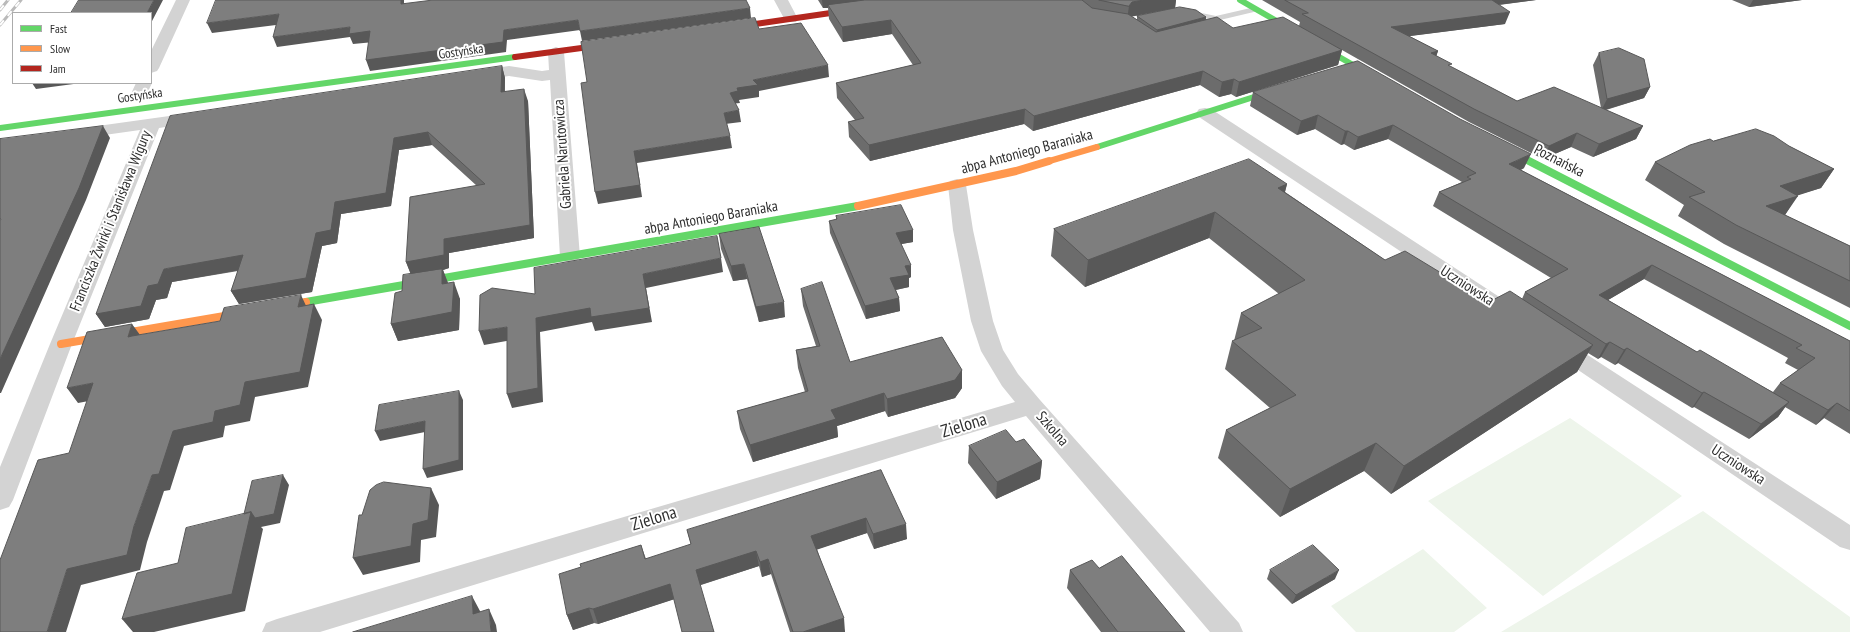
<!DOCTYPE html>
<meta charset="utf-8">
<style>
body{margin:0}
#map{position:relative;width:1850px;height:632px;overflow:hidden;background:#fff;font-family:"PT Sans Narrow",sans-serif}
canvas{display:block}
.legend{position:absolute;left:12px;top:12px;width:140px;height:72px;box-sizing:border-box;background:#fff;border:1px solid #ababab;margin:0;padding:5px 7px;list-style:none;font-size:12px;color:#2e2e2e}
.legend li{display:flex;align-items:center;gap:8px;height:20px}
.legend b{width:20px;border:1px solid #ababab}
</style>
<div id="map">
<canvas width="1850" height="632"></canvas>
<ul class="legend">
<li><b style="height:5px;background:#63d668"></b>Fast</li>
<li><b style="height:5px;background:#ff974d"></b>Slow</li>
<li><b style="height:5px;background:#b3261e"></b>Jam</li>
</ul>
</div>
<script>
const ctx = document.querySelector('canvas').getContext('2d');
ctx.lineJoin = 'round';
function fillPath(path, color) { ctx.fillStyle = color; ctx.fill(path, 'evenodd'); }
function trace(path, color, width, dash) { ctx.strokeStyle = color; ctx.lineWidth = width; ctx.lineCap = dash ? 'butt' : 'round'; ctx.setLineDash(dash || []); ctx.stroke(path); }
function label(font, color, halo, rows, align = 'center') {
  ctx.font = font + ' "PT Sans Narrow",sans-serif'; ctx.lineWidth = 4; ctx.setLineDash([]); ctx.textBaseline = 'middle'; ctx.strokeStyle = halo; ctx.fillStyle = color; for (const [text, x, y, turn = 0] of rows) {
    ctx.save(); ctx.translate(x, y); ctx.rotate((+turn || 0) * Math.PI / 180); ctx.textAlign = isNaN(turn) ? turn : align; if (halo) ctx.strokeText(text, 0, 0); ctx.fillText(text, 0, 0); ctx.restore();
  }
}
fillPath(new Path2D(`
 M1570 418 1682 496 1543 596 1428 501Z
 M1703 511 1850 617V632H1501Z
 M1423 549 1487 608 1454 632H1356L1331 606Z`), '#eef5eb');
fillPath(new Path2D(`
 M1255 7 1259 9 1258 11 1220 20 1217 29 1208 31 1204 29 1210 26 1212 20 1183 12 1187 10 1216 16Z`), '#d3d3d3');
fillPath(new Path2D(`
 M176 0H190L159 68 157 71 151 73V51Z
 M774 0H788L798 19 796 22H786Z
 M556 47 561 49 564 52 580 257 577 261 570 263 563 261 560 257 550 80 542 81 509 76 474 81 468 79 466 76 468 73 474 71 509 66 542 71 549 70 548 52 551 49Z
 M151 81 152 83 144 100 138 101 132 100 130 96 136 83H151Z
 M1205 108 1211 109 1524 313 1527 318 1524 323 1516 325 1508 323 1199 117 1196 113 1199 109Z
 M198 112 204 113 207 117 204 121 159 128 72 344 13 500 9 507 0 510V467L50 344 140 130 76 139 70 138 67 134 70 130 76 129Z
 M957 179 964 181 966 185 973 230 993 321 1003 350 1018 374 1040 400 1239 623 1243 632H1210L1026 416 320 632H262L266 623 277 619 1015 402 1002 386 981 351 971 321 953 230 948 185 950 181Z
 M1558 338 1566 341 1850 525V550L1840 547 1550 351 1547 346 1550 341Z`), '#d3d3d3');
trace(new Path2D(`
 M1240 0 1374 77
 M0 128 515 57
 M1097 147 1279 89
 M1501 147 1531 162`), '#63d668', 6);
trace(new Path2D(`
 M1529 161 1850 326
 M306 302 858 206`), '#63d668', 8);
trace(new Path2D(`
 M1046 162 1097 147`), '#ff974d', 6);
trace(new Path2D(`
 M858 206 1016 171 1049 161
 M61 344 306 302`), '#ff974d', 8);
trace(new Path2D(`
 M728 28 858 9
 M515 57 611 44`), '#b3261e', 6);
const rail = new Path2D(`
 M0 10 8 0
 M0 25 21 0`);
trace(rail, '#bababa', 3);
trace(rail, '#fff', 2, [6]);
fillPath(new Path2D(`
 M818 0H1176L1175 8 1206 17V20L1233 28 1299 26 1300 22 1262 0H1536L1499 5 1505 24 1409 36 1438 51 1436 56 1451 67 1517 101 1601 108 1593 65 1599 53 1650 87 1644 98 1606 110 1643 126 1636 139 1593 157 1571 147 1543 159 1469 122 1342 50 1338 65 1236 97 1231 94 1219 97 1200 85 1033 131 1024 124 870 161 849 137 848 122 855 120 837 98 836 83 913 65 892 34 843 42 829 19 828 8H823ZM1174 8 1137 16V20L1131 16Z
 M1732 0H1802L1749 7Z
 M1358 61 1524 168 1521 170 1850 341V434L1824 418 1816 425 1785 407 1778 417 1749 439 1694 407 1692 408 1618 363 1615 365 1601 357 1598 359 1588 353 1577 372 1391 494 1364 471 1280 517 1218 458 1226 430 1270 408 1225 369 1232 341H1234L1241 313 1279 294 1209 238 1085 287 1051 256 1054 229 1287 184 1285 192 1385 260 1489 302 1522 299 1525 292 1551 278 1433 206 1439 192 1462 182 1388 139 1354 150 1344 144 1341 145 1315 129 1297 135 1250 106 1253 92ZM1644 279 1788 358 1785 363 1798 370 1780 383 1773 392 1697 352 1608 300Z
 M502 66 505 78V91L528 101 534 238 449 253V268L443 270 448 283 460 299 459 330 398 341 391 324 402 291 411 274 406 262 477 186 432 145 399 150 391 206 341 214 337 243 322 246 312 292 239 304 231 291 238 271 172 282 167 298 156 300 149 319 105 327 96 314Z
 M1713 141 1789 146 1834 169 1821 188 1797 195 1785 215 1850 246V308L1724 244 1678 216 1684 205 1645 180 1655 162Z
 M836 216 913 230V242L901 244 911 277 909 278V287L896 290 899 298 900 311 866 319 830 233 829 221 836 220Z
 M719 234 785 317 759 322 747 279 733 281 721 249Z
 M801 289 850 362 962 370V388L955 398 888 417 885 411 837 426 838 437 753 462 740 429 737 411 805 392 798 368 796 350 816 346 803 306Z
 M969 446 1042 461 1040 479 996 499 968 463Z
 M881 470 907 539 874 549 867 533 817 549 845 632H790L771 574 762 577 759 566 701 585 674 599 598 624 594 623 573 630 567 615 641 545 646 559 691 545 687 530Z
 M1099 568 1185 632H1101L1067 588 1070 570Z
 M1270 570 1335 579 1292 604 1267 579Z`), '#6c6c6c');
fillPath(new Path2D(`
 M154 0H163L151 23V13H147Z
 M401 0H404V14L401 4Z
 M822 0H883L828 5V8H823Z
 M1144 0H1176L1175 8 1130 17 1127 20 1129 6 1132 2Z
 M1484 0H1536L1481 7Z
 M1753 0H1802L1749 7Z
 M750 8 751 18 582 41 580 31Z
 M1510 12 1505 24 1387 39 1391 27Z
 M279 14 284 24 212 33 207 23Z
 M1206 17 1205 25 1156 37 1157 30Z
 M578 20 580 30 507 40 506 52 370 71 366 60 504 30Z
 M891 20 892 34 843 42 842 27Z
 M350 27 370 31 374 42 353 44 350 37 277 47 273 37Z
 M1342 50 1338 65 1236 97 1239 82Z
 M1438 51 1434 63 1431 53Z
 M828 65 829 77 759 91V97L739 100 740 103 731 104 730 93 737 88 753 80Z
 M502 66 505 78 504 104 501 92Z
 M1203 71 1200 85 1033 131 1034 116Z
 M1234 79 1231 94 1219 97 1222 82Z
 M32 83H81L36 89Z
 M1650 87 1644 98 1601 111 1607 99Z
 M524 89 528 101 534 238 449 253V268L443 270 449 286V302L411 275 406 262 444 239 530 225Z
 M1025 109 1024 124 870 161 869 145Z
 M739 110 741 122 725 124 724 113Z
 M1318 115 1315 129 1297 135 1301 121Z
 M1393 125 1388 139 1354 150 1358 137Z
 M103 126 110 138 86 200 1 393H0V359Z
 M1643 126 1636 139 1593 157 1599 144Z
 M1345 131H1348L1344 144 1341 145Z
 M428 132 432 145 399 150 391 206 341 214 337 243 322 246 312 292 239 304 231 291 316 233 335 202 394 138Z
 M1577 133 1571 147 1543 159 1549 146Z
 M730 136 732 148 637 163 642 197 598 204 595 192 634 151Z
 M1531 154 1524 168 1503 178 1509 164Z
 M1834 169 1821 188 1768 205 1780 186Z
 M1287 184 1280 210 1278 188Z
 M1798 196 1785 215 1754 225 1766 206Z
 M1215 212 1209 238 1085 287 1088 260Z
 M913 230V242L896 245V233Z
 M243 255 251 268 172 282 167 298 156 300 149 319 105 327 96 314 148 286 164 269Z
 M721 258 723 272 646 288 652 322 595 331 592 322 540 332 543 402 512 408 507 394 536 318 643 274Z
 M744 264 747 279 733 281 731 266Z
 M911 265V277L909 278V287L890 291V278L905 266Z
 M1652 265 1644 279 1591 310 1599 295Z
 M454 282 460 299 459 330 398 341 391 324Z
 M301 295 308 310 298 307Z
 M899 298 900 311 866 319 865 306Z
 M784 302 785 317 759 322 756 307Z
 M314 304 322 320 308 387 255 397 250 421 225 426 223 437 184 446 170 490 164 491 147 542 140 570 81 585 66 632H47L67 569 134 526 152 475 173 431 245 382Z
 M132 324 143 339 128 337Z
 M507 327 512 340 484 345 479 331Z
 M1610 342 1601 357 1598 359 1606 344Z
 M1593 345 1577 372 1391 494 1404 466Z
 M1627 348 1618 363 1615 365 1624 350Z
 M962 370V388L955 398 888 417 887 399Z
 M93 383 105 398 78 403 67 388Z
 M459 391 463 400V470L427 478 423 469Z
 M1704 392 1694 407 1692 408 1702 393Z
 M884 393 885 411 837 426 838 437 753 462 750 445 831 410Z
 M1789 402 1778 417 1749 439 1761 424Z
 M1837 403 1824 418 1816 425 1828 410Z
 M425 421 430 431 380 441 375 431Z
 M1376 443 1364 471 1280 517 1290 489Z
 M1042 461 1040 479 996 499 997 482Z
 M283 475 289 485 280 523 261 527 263 529 245 611 154 632H133L122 619 251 512Z
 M431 488 439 505 436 537 421 540 420 562 363 575 353 558Z
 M866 518 867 533 813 551 811 536Z
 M906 524 907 539 874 549 873 534Z
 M756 551 759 566 700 585 696 570Z
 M768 559 771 574 762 577 760 562Z
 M1339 570 1335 579 1292 604 1296 595Z
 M670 584 675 599 598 624 593 609Z
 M472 596 480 611 481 629 473 614Z
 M589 608 594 623 573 630 567 615Z
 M489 609 496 625 497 632H491Z
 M844 618 845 632H803Z`), '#585858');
const building = new Path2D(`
 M79 0H154L147 13H71Z
 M216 0H401V4L433 0H746L750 8 580 31 578 20 504 30 503 42 366 60 370 31 349 34 350 27 273 37 279 14 207 23Z
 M865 0H1082L1092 8 1128 14 1156 32 1217 17 1233 28 1283 17 1342 50 1239 82 1234 79 1222 82 1203 71 1034 116 1025 109 869 145 848 122 864 118 836 83 921 63 891 20 842 27 828 5Z
 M1099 0H1144L1132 2 1129 6Z
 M1285 0H1492L1510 12 1391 27 1438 51 1431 53 1452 64 1448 65 1517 101 1554 87 1643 126 1599 144 1577 133 1549 146 1474 109 1302 14 1308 13Z
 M1180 7 1196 10 1206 17 1157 30 1137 16Z
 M755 18 759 29 801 23 828 65 753 80 758 85 737 88 738 91 730 93 739 110 724 113 730 136 634 151 640 185 595 192 581 83 587 82 581 42Z
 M1619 48 1644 59 1650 87 1607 99 1599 53Z
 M1358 61 1460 119 1531 154 1509 164 1850 341V411L1837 403 1828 410 1780 383 1815 358 1796 348 1802 345 1652 265 1599 295 1697 352 1700 350 1789 402 1761 424 1704 392 1702 393 1627 348 1624 350 1610 342 1606 344 1525 292 1568 269 1439 192 1471 179 1467 177 1476 173 1393 125 1358 137 1348 131H1345L1318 115 1301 121 1253 92Z
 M502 66 501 92 524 89 530 225 444 239V255L406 262 410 197 485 184 428 132 394 138 386 193 335 202 331 230 316 233 306 278 231 291 243 255 164 269 158 284 148 286 141 306 96 314 170 116Z
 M103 126 79 188 0 359V221L1 219H0V139Z
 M1756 129 1774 136 1789 146 1834 169 1780 186 1798 196 1766 206 1850 246V281L1736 225 1689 197 1705 192 1655 162 1690 145 1710 139 1713 141Z
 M1249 159 1287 184 1278 188 1385 260 1405 251 1489 302 1510 291 1593 345 1404 466 1376 443 1290 489 1226 430 1296 395 1232 341 1262 328 1241 313 1305 280 1215 212 1088 260 1054 229Z
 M901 205 913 230 896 233 911 265 905 266 909 275 890 278 899 298 865 306 829 221 837 219 836 216Z
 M759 227 784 302 756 307 744 264 731 266 719 234Z
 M717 236 721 258 643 274 649 308 591 317 590 308 536 318 538 388 507 394V327L479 331 480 295 492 288 535 294 534 268Z
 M442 269V284L454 282 452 312 391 324 395 293 402 291 403 275Z
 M822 282 850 362 942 337 962 370 955 380 887 399 884 393 831 410 836 419 750 445 737 411 808 391 796 350 820 346 801 289Z
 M301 295 298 307 314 304 300 372 245 382 240 405 215 411 213 422 173 431 159 474 152 475 134 526 127 555 67 569 47 632H0V560L38 460 69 453 93 383 67 388 87 332 132 324 128 337 132 336 220 321 224 308Z
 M459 391V460L423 469 425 421 375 431 379 405Z
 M1006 430 1016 442 1024 439 1042 461 997 482 969 446Z
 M881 470 906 524 873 534 866 518 811 536 844 618 803 632H793L768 559 760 562 756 551 696 570 714 632H682L670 584 593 609 589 608 567 615 559 574 581 567 580 564 641 545 645 559 691 544 687 530Z
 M283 475 274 514 255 518 251 512 244 514 252 481Z
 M384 482 431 488 428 520 413 524 411 546 353 558 359 515H362L370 490 376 485Z
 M251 512 232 594 122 619 137 573 178 563 186 528Z
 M1313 545 1339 570 1296 595 1270 570Z
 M1122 556 1185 632H1118L1070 570 1092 560 1099 568Z
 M472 596 473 614 489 609 491 632H353Z`);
fillPath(building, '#7e7e7e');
trace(building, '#585858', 1);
label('13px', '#2e2e2e', '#fff', [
 ["Gostyńska",461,52,-8],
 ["Gostyńska",140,96,-8]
]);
label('15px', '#2e2e2e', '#fff', [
 ["abpa Antoniego Baraniaka",1027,152,-15],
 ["Gabriela Narutowicza",563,154,-94],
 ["Poznańska",1559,161,27],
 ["abpa Antoniego Baraniaka",711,218,-10],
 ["Franciszka Żwirki i Stanisława Wigury",111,221,-68],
 ["Uczniowska",1467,286,33],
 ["Szkolna",1052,429,49],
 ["Uczniowska",1738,465,33]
]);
label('18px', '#2e2e2e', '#fff', [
 ["Zielona",964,426,-17],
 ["Zielona",654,519,-17]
]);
</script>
